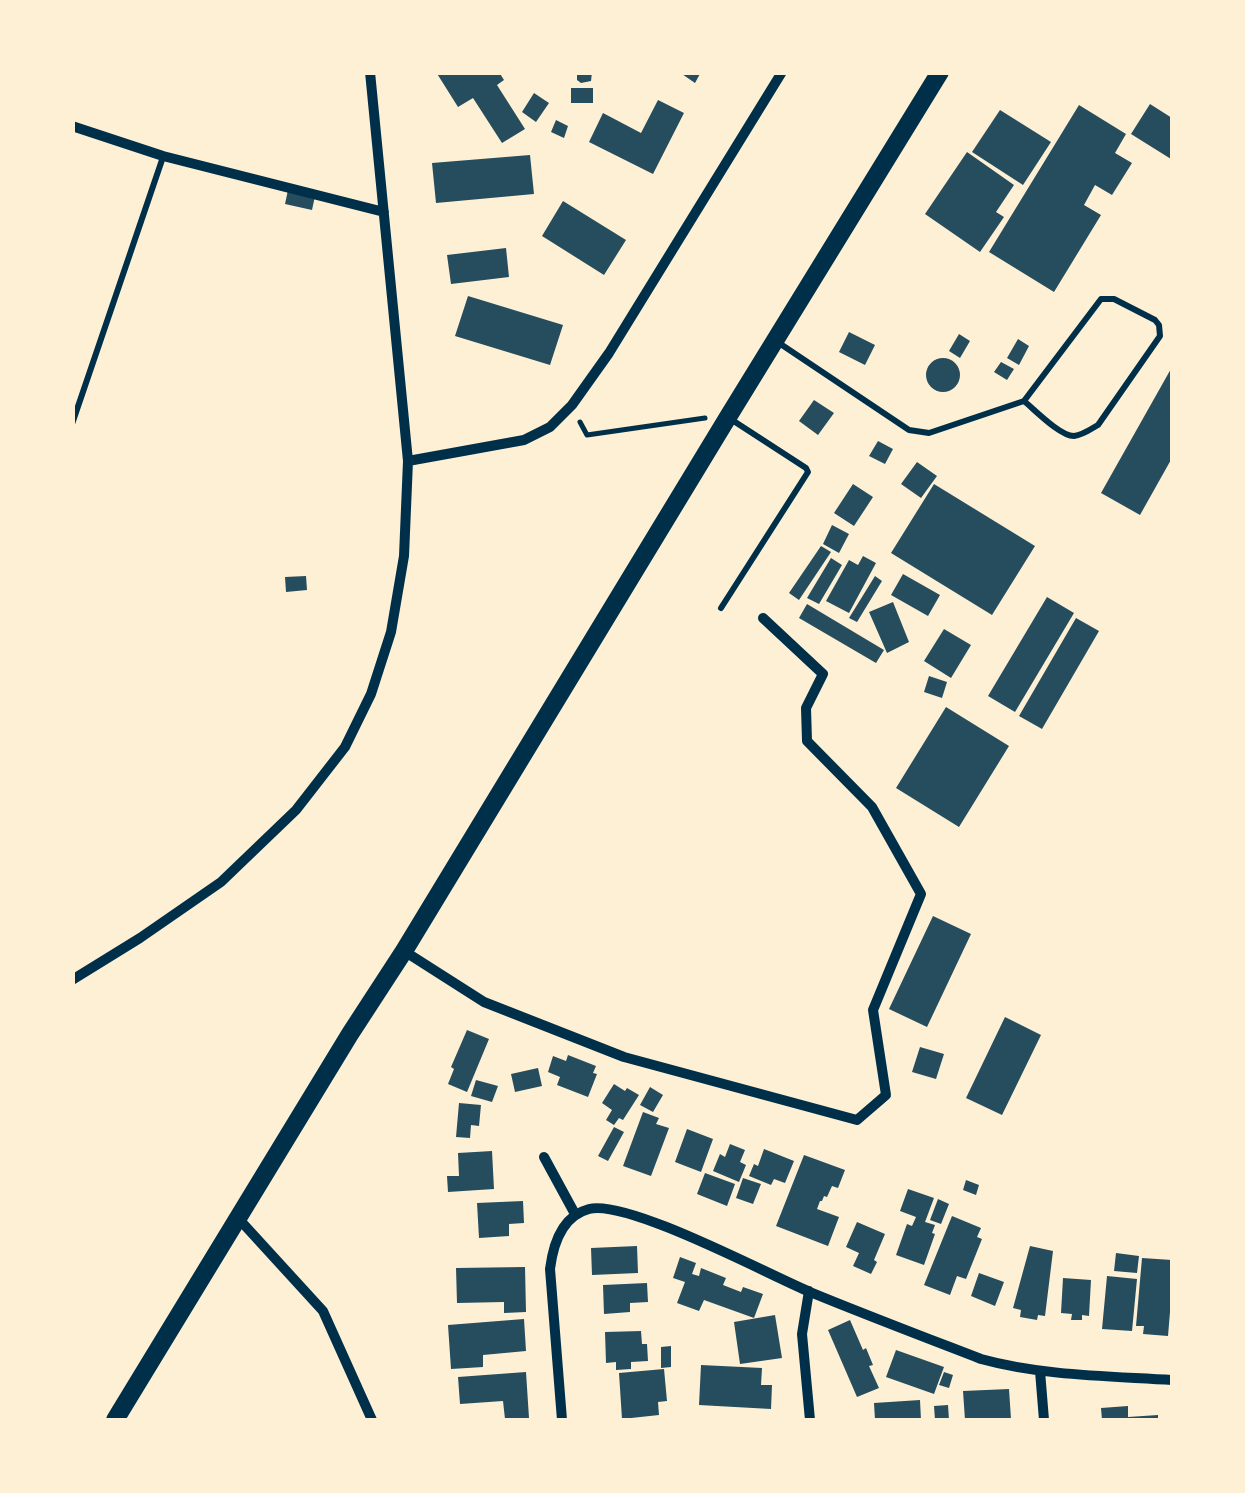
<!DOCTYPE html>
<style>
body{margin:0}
#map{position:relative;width:1245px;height:1493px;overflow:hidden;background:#fdf0d5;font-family:"PT Serif",serif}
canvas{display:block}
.frame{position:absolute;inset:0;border:75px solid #fdf0d5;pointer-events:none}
</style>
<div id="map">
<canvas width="1245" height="1493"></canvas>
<div class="frame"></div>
</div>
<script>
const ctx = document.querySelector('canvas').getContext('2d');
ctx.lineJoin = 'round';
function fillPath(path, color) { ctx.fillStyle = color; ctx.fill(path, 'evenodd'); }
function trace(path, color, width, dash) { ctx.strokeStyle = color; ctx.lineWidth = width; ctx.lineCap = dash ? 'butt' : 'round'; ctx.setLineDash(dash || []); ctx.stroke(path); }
fillPath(new Path2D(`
 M436 72H499L504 80 497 85 525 129 502 143 473 98 458 107Z
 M577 72H592L591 81 581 83 577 80Z
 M679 72H701L695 83Z
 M571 88H593V103H571Z
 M534 93 549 103 536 122 522 112Z
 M658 100 684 113 653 174 589 142 603 113 641 133Z
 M1150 104 1172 118 1171 159 1131 134Z
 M1079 105 1126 134 1115 153 1132 163 1112 195 1095 185 1084 205 1101 215 1054 292 989 252Z
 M1000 110 1051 142 1023 185 972 152Z
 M556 120 568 126 564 138 551 132Z
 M967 152 1014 185 996 212 1004 217 980 252 925 214Z
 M530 155 534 194 436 203 432 163Z
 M288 190 315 196 312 210 285 204Z
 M563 201 626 240 604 275 542 236Z
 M506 248 509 277 451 284 447 255Z
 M468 296 563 325 550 365 455 336Z
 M849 332 875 345 865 365 839 352Z
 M959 334 970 341 960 358 949 351Z
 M1018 339 1029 346 1019 365 1007 358Z
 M926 375a17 17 0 1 1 34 0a17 17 0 1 1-34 0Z
 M1001 362 1014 369 1007 380 994 372Z
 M1172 367V458L1140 515 1101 493Z
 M814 400 834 413 818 435 799 421Z
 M878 441 893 449 885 464 869 456Z
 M917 462 937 476 921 498 901 484Z
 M853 484 873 497 854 526 834 513Z
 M934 484 1035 546 992 615 891 553Z
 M832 525 849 534 839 553 823 544Z
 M821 546 831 552 799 600 789 593Z
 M863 556 876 563 849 613 826 601 849 560 858 565Z
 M831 558 842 565 819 604 807 598Z
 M903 574 940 595 928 616 891 595Z
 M306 576 307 590 286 592 285 577Z
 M875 576 882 581 857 622 849 618Z
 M1047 597 1074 613 1015 712 988 696Z
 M893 602 909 642 887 653 869 612Z
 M807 604 884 650 876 663 799 618Z
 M1076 618 1099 631 1042 729 1019 716Z
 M944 629 971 645 951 678 924 661Z
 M929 676 947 682 942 698 924 692Z
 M946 707 1009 746 959 827 896 788Z
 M933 916 971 934 927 1027 889 1009Z
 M1005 1017 1041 1035 1002 1115 966 1098Z
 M467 1030 489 1039 467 1092 448 1084 454 1069 451 1067Z
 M920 1047 944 1054 936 1079 912 1072Z
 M568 1055 596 1066 593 1073 597 1074 588 1097 557 1085 560 1077 548 1072 553 1056 566 1061Z
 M538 1068 542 1086 515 1092 511 1074Z
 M476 1080 498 1086 492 1102 471 1096Z
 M614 1084 625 1091 627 1088 639 1095 623 1120 619 1118 614 1125 606 1120 612 1110 602 1103Z
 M650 1087 663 1095 653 1112 640 1105Z
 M459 1103 481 1105 479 1126 471 1125 470 1138 456 1137Z
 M643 1112 659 1118 656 1124 669 1128 651 1176 623 1166Z
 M614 1127 624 1132 608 1161 598 1156Z
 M687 1129 713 1139 701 1172 675 1162Z
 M730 1144 745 1150 740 1162 746 1165 739 1182 713 1171 720 1154 725 1157Z
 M764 1149 794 1161 785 1183 774 1179 771 1185 749 1176 754 1164 758 1166Z
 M492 1151 494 1189 448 1192 447 1176H459L458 1153Z
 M804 1155 845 1170 838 1188 832 1186 827 1197 824 1196 822 1201H820L817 1209 839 1217 828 1246 776 1226Z
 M705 1173 735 1184 727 1206 697 1194Z
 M743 1178 761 1184 753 1204 736 1198Z
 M966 1180 979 1185 976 1195 963 1190Z
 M908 1189 934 1198 925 1222 935 1225 932 1233 935 1234 924 1265 896 1255 907 1224 912 1226 916 1217 900 1211Z
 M938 1199 949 1204 941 1224 930 1220Z
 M523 1201 524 1223 509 1224V1236L479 1238 477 1203Z
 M952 1216 981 1228 977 1237 982 1239 966 1279 957 1276 950 1295 924 1285Z
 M857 1222 885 1234 874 1260 877 1262 871 1274 853 1266 859 1253 846 1247Z
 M637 1246 638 1273 592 1275 591 1248Z
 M1030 1246 1053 1251 1045 1316 1038 1315 1037 1320 1020 1317 1021 1310 1013 1308Z
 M1116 1253 1139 1256 1137 1273 1114 1271Z
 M680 1257 696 1263 692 1274 699 1276 701 1268 726 1278 723 1285 741 1292 743 1287 763 1294 754 1318 704 1300 699 1311 677 1303 685 1282 673 1278Z
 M1142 1258 1172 1260V1312H1170L1168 1336 1143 1334 1144 1326H1136Z
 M525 1267 526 1312 504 1313V1302L457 1303 456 1268Z
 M979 1273 1004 1282 995 1306 971 1296Z
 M1107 1276 1137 1279 1132 1331 1102 1329Z
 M1063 1278 1091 1280 1089 1316 1082 1315V1320H1071L1072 1314 1061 1313Z
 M647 1283 648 1302 630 1303V1312L604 1314 603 1285Z
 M775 1315 782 1358 740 1364 734 1322Z
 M524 1319 526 1351 483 1355V1367L451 1369 448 1325Z
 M850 1320 863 1350 866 1348 873 1365 869 1366 879 1388 857 1397 828 1330Z
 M641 1331 642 1344H647L648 1361 631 1362V1369L616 1370V1362L606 1363 605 1332Z
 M671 1346V1367L661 1368V1347Z
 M896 1350 944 1367 934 1394 886 1377Z
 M701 1365 762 1368 761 1385H772L771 1409 699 1405Z
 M664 1369 667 1401 658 1402 659 1415 622 1419 619 1373Z
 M526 1372 529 1418 505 1419 503 1401 460 1404 458 1377Z
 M944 1372 953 1375 949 1388 939 1385Z
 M1009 1389 1011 1419 965 1420 963 1391Z
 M920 1400 921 1420H875L874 1403Z
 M948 1405 949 1420H935L934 1406Z
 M1128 1406V1417L1158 1415V1420H1102L1101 1408Z`), '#264d5e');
trace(new Path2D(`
 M580 422 587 435 705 418`), '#003049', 5);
trace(new Path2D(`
 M776 341 909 430 929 433 1024 401 1101 299H1114L1155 320 1159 325 1160 336 1098 425C1091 429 1083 435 1074 436 1060 436 1035 410 1024 401
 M72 424 163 157
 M721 608 808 472 806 468 729 418`), '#003049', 6);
trace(new Path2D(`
 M72 126 163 156 384 212
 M408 461 524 440 550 427 572 405 609 353 782 72
 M404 951 484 1002 624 1057 857 1120 886 1095 873 1010 921 894 872 807 807 741 806 708 823 674 763 618
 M72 980 140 938 221 882 296 810 345 747 371 694 391 632 404 556 408 461 370 72
 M544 1157 575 1214
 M238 1218 323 1311 372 1420
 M809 1291 802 1334 810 1420
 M1040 1371 1044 1420
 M562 1420 550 1269C553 1245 562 1216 589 1209 627 1199 767 1274 810 1292 866 1315 924 1337 981 1359 1043 1376 1109 1376 1172 1380`), '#003049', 10);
trace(new Path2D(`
 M115 1420 350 1034 404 951 728 417 940 72`), '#003049', 18);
</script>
